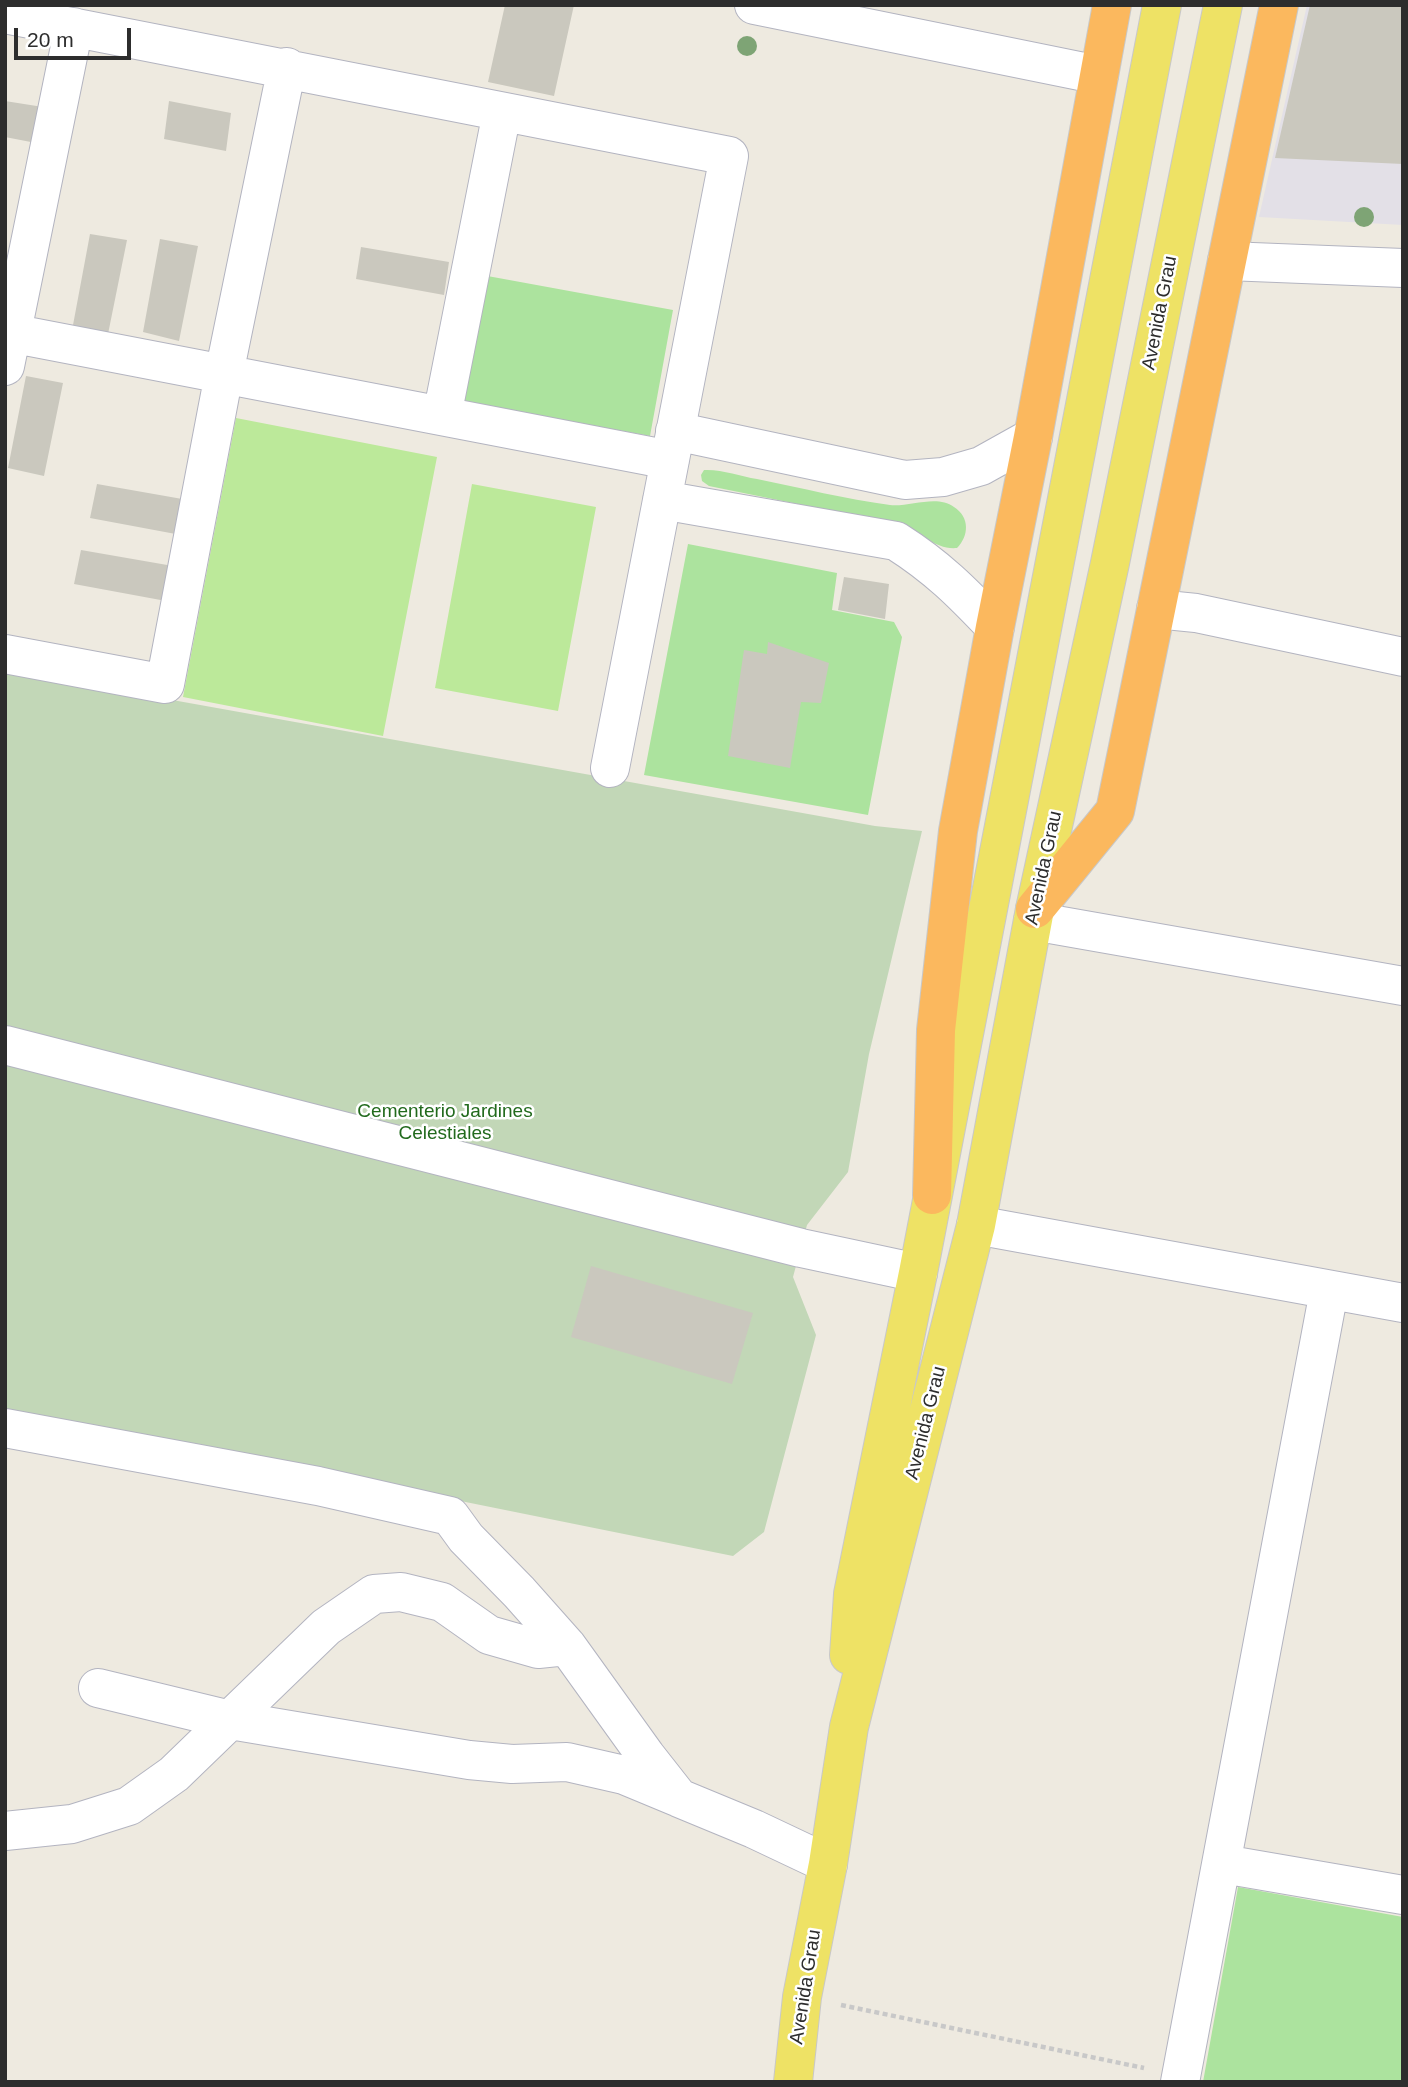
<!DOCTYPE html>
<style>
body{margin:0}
#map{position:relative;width:1408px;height:2087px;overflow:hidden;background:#eeeae0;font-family:Helvetica,sans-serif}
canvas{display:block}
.frame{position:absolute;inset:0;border:7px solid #2d2d2d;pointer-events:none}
.scale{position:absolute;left:14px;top:28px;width:117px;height:32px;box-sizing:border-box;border:4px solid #2d2d2d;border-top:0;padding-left:9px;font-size:21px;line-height:24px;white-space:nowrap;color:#2d2d2d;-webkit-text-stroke:5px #fff;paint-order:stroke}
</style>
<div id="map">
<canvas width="1408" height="2087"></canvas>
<div class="frame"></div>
<div class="scale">20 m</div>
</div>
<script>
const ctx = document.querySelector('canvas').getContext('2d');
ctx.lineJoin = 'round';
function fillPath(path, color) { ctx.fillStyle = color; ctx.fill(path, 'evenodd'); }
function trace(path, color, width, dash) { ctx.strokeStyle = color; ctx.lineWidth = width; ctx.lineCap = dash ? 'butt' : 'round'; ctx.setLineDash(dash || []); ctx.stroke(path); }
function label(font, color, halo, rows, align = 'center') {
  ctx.font = font + ' Helvetica,sans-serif'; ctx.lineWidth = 5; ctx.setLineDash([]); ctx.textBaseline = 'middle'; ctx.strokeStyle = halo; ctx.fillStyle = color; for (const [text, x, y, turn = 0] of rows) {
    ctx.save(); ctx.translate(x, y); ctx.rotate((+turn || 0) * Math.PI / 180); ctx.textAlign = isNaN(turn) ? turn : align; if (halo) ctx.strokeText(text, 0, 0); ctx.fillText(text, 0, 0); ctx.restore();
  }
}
fillPath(new Path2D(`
 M1307 5H1403V225L1259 217Z`), '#e3e0e7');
fillPath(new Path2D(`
 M482 275 673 310 650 436 459 401Z
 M704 470C721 469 740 476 757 479 801 488 846 499 890 505 910 507 937 494 954 507 970 517 969 536 957 548 936 550 921 533 901 525L709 486 702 481 701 475Z
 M688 544 837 573 832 610 894 622 902 637 868 815 644 775Z
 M1238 1887 1403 1917V2082H1203Z`), '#ace39e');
fillPath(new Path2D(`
 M5 670 875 826 922 831 869 1054 848 1172 807 1225 793 1277 816 1335 764 1532 733 1556 5 1409Z`), '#c2d7b7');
fillPath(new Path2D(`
 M236 418 437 457 383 736 183 697Z
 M472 484 596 507 558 711 435 688Z`), '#bce99a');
fillPath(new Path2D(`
 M505 5H574L554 96 488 82Z
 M1310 5H1403V164L1275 158Z
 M5 101 43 107 36 143 5 137Z
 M169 101 231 113 226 151 164 139Z
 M90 234 127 240 108 334 73 325Z
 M160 239 198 246 179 341 143 332Z
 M361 247 449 262 444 295 356 279Z
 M26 376 63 383 44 476 8 468Z
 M97 484 188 500 181 535 90 518Z
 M81 550 173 566 166 601 74 584Z
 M844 577 889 584 885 619 838 610Z
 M768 642 829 663 821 703 801 702 790 768 728 756 744 650 767 654Z
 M591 1266 753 1313 732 1384 571 1337Z`), '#cac8be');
const minor = new Path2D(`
 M754 5 1099 75
 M5 14 729 156 610 768
 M1227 261 1403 268
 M5 332 670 460
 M5 366 74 27
 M442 416 502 112
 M675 431 905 480 943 477 981 466 1033 437
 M662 500 896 541C937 567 962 592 995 627
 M1156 609 1196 613 1403 657
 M5 654 165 684 224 374 287 67
 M1033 921 1403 986
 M5 1045 801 1248 918 1273
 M976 1225 1403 1303
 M5 1428 318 1486 450 1516 466 1538 519 1592 567 1646 646 1756 679 1798 754 1829 828 1864
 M98 1688 230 1720 469 1760 512 1764 567 1762 624 1775 677 1797
 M5 1831 72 1824 129 1806 174 1774 326 1627 374 1594 401 1592 442 1602 489 1635 538 1649 567 1646
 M1223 1864 1403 1895
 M1180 2082 1329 1291`);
const major = new Path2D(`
 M849 1655 853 1594 918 1273 1162 5
 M793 2082 802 1997 828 1864 849 1727 976 1225 1035 909 1110 563 1223 5`);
const highway = new Path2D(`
 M1035 909 1115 811 1279 5
 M932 1195 936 1030 958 831 995 627 1033 437 1112 5`);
trace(minor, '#b3b4c0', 40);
trace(major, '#c8c8c8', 40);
trace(highway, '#c8c8c8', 40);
trace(new Path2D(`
 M841 2005 1144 2068`), '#c8c8c8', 4.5, [5, 3.5]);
trace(minor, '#fff', 38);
trace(major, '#eee265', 38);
trace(highway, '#fbb85e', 38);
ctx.fillStyle = '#7ea475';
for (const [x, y] of [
 [747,46],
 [1364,217]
]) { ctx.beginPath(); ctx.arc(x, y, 10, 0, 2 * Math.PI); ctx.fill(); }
label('19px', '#2d2d2d', '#fff', [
 ["Avenida Grau",1160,313,-79],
 ["Avenida Grau",1044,868,-78],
 ["Avenida Grau",926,1423,-76],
 ["Avenida Grau",806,1987,-81]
]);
label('19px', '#226a1d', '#fff', [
 ["Cementerio Jardines",445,1112],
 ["Celestiales",445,1134]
]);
</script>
